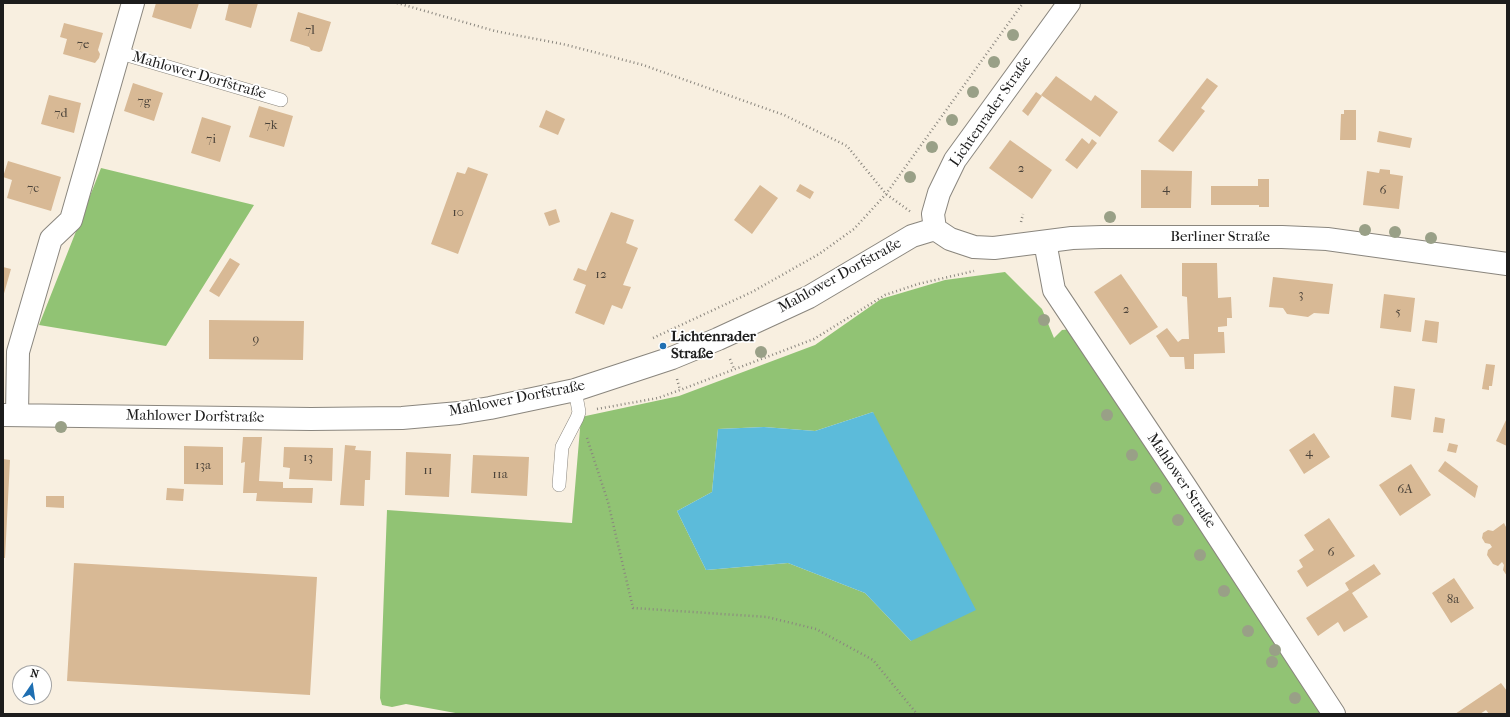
<!DOCTYPE html>
<meta charset="utf-8">
<style>
body{margin:0}
#map{position:relative;width:1510px;height:717px;overflow:hidden;background:#f8efe0;font-family:"IM FELL French Canon",serif}
canvas{display:block}
.frame{position:absolute;inset:0;border:4px solid #1c1c1c;pointer-events:none}
.north{position:absolute;left:12px;top:665px;width:40px;height:40px;box-sizing:border-box;background:#fff;border:1px solid #a4a4a4;border-radius:50%;rotate:13deg;font-size:11px;font-weight:700;line-height:16px;text-align:center;color:#1c1c1c}
.north::after{content:'';display:block;margin:auto;width:14px;height:18px;background:#1f6fb2;clip-path:polygon(50% 0,100% 100%,50% 72%,0 100%)}
</style>
<div id="map">
<canvas width="1510" height="717"></canvas>
<div class="frame"></div>
<div class="north">N</div>
</div>
<script>
const ctx = document.querySelector('canvas').getContext('2d');
ctx.lineJoin = 'round';
function fillPath(path, color) { ctx.fillStyle = color; ctx.fill(path, 'evenodd'); }
function trace(path, color, width, dash) { ctx.strokeStyle = color; ctx.lineWidth = width; ctx.lineCap = dash ? 'butt' : 'round'; ctx.setLineDash(dash || []); ctx.stroke(path); }
function label(font, color, halo, rows, align = 'center') {
  ctx.font = font + ' "IM FELL French Canon",serif'; ctx.lineWidth = 3.5; ctx.setLineDash([]); ctx.textBaseline = 'middle'; ctx.strokeStyle = halo; ctx.fillStyle = color; for (const [text, x, y, turn = 0] of rows) {
    ctx.save(); ctx.translate(x, y); ctx.rotate((+turn || 0) * Math.PI / 180); ctx.textAlign = isNaN(turn) ? turn : align; if (halo) ctx.strokeText(text, 0, 0); ctx.fillText(text, 0, 0); ctx.restore();
  }
}
fillPath(new Path2D(`
 M101 168 254 205 166 346 39 325Z
 M1005 272 1042 309 1054 338 1062 330 1072 329 1323 714H461L406 704 392 707 382 705 380 698 387 510 572 523 581 417 679 396 815 345 881 299 945 280ZM873 412 911 641 865 593 788 563 706 570 677 511 712 492 718 429 764 427 815 431Z`), '#91c374');
fillPath(new Path2D(`
 M873 412 976 610 911 641 865 593 788 563 706 570 677 511 712 492 718 429 764 427 815 431Z`), '#5cbbda');
fillPath(new Path2D(`
 M156 3H199L191 29 152 17Z
 M229 3H258L251 28 225 20Z
 M298 12 331 22 322 51 319 52 311 50 309 47 290 41Z
 M64 23 103 33 98 50 100 54 99 58 95 63 63 54 67 39 60 37Z
 M1056 76 1091 101 1095 95 1118 112 1100 137 1041 95Z
 M1207 78 1218 86 1201 108 1205 111 1173 152 1158 141Z
 M133 83 163 93 154 121 124 111Z
 M1036 92 1042 96 1028 116 1022 111Z
 M49 95 81 103 74 133 41 124Z
 M259 106 293 116 284 147 249 137Z
 M546 110 565 119 558 135 539 127Z
 M1344 110H1356V140H1340L1341 114H1344Z
 M202 117 231 126 220 162 191 153Z
 M1379 131 1412 138 1410 148 1377 142Z
 M1082 138 1089 144 1092 139 1097 143 1077 169 1065 160Z
 M1010 140 1052 170 1032 199 989 168Z
 M8 161 61 177 51 211 7 198 12 180 3 177Z
 M468 167 488 174 458 254 431 244 457 172 465 174Z
 M1380 169 1390 170V174L1403 176 1399 209 1363 205 1367 171 1379 173Z
 M1141 170 1192 171 1191 208H1141Z
 M1258 179H1269V207H1259V205H1211V186H1258Z
 M800 184 814 192 810 199 796 191Z
 M760 185 778 198 752 234 734 220Z
 M556 209 560 222 549 226 544 213Z
 M611 212 634 220 626 243 638 248 623 285 631 287 622 309 612 305 604 325 575 313 586 285 573 280 578 268 586 271Z
 M230 258 240 264 219 297 209 291Z
 M1182 263H1217L1218 298 1231 297 1232 318H1227V326L1218 327V332H1224L1225 353 1194 354V369H1185L1184 357H1170L1156 336 1167 328 1178 342 1182 339H1189L1187 297 1182 296Z
 M3 267 11 269 3 297Z
 M1121 274 1158 327 1130 345 1094 292Z
 M1273 277 1333 284 1329 314 1314 313 1308 317 1287 314 1283 308 1269 307Z
 M1384 294 1415 298 1411 332 1380 328Z
 M209 320 304 321 303 360 209 359Z
 M1425 320 1439 322 1437 343 1422 341Z
 M1486 364 1495 365 1492 386H1489V390L1482 389Z
 M1394 386 1415 389 1411 420 1391 417Z
 M1435 417 1445 419 1443 433 1433 432Z
 M1507 418V446L1496 441Z
 M1314 433 1330 457 1304 474 1289 450Z
 M243 437H262L259 481 283 482V488H313L312 503 256 501 257 493H243L245 462 241 463Z
 M1449 443 1458 445 1456 453 1447 451Z
 M345 445 356 446 355 450 371 451 370 480H365L364 506 340 505Z
 M184 446 223 447V485L184 484Z
 M284 447 333 448 332 481 289 479 290 468 283 467Z
 M406 452 451 454 449 497 405 495Z
 M473 455 529 457 527 496 471 493Z
 M3 459 10 460 5 558H3Z
 M1445 461 1478 486 1475 498 1438 471Z
 M1411 464 1431 495 1400 516 1379 485Z
 M167 488 184 489 183 501 166 500Z
 M46 496H64V508L46 507Z
 M1329 518 1355 556 1307 587 1297 571 1303 567 1299 560 1314 550 1304 535Z
 M1504 523 1507 529V576L1503 570 1504 565 1502 562 1498 566 1493 564 1487 555 1488 550 1492 547 1490 544 1485 543 1482 538 1483 533 1488 530 1493 531Z
 M74 563 317 577 310 695 67 681Z
 M1374 564 1381 574 1352 593 1368 617 1344 632 1338 622 1318 636 1306 618 1349 590 1345 583Z
 M1454 578 1474 608 1451 623 1432 593Z
 M1501 683 1507 691V714H1489L1486 710 1480 714H1455Z`), '#d8b995');
const service = new Path2D(`
 M117 52 281 100
 M559 485 562 447 577 418 579 412 575 390`);
const minor = new Path2D(`
 M935 229 950 239 974 247 994 248 1072 238 1102 237H1282L1327 239 1507 264
 M935 229 933 214 939 193 955 160 1069 3
 M1045 242 1054 290 1185 486 1334 714
 M3 415 311 419 402 418 459 413 490 408 575 390 672 358 718 339 809 297 912 236 935 229
 M17 415 18 352 51 239 71 220 133 3`);
trace(service, '#8a867e', 14);
trace(minor, '#8a867e', 24);
trace(new Path2D(`
 M397 3 495 31 567 45 643 65 784 115 847 146 886 194 911 212
 M1021 222 1023 214
 M653 338 752 292 819 254 854 229 886 194 1023 3
 M730 359 734 369
 M677 379 680 390
 M597 409 658 398 680 390 814 339 885 295 918 284 974 271
 M587 438 608 502 633 608 767 617 816 629 873 660 917 714`), '#8a867e', 2.5, [1, 3]);
trace(service, '#fff', 13);
trace(minor, '#fff', 22);
ctx.fillStyle = '#99a087';
for (const [x, y] of [
 [1013,35],
 [994,62],
 [973,92],
 [952,120],
 [932,147],
 [910,177],
 [1110,217],
 [1365,230],
 [1395,232],
 [1431,238],
 [1044,320],
 [761,352],
 [1107,415],
 [61,427],
 [1132,455],
 [1156,488],
 [1178,520],
 [1200,555],
 [1224,591],
 [1248,631],
 [1275,650],
 [1272,662],
 [1295,698]
]) { ctx.beginPath(); ctx.arc(x, y, 6, 0, 2 * Math.PI); ctx.fill(); }
for (const [x, y, r, color] of [
 [663,346,4,"#1f6fb2"]
]) { const dot = new Path2D(); dot.arc(x, y, r, 0, 2 * Math.PI); ctx.fillStyle = color; ctx.fill(dot); trace(dot, '#fff', 1.5); }
label('13px', '#4b433a', null, [
 ["7l",310,31],
 ["7e",83,45],
 ["7g",144,102],
 ["7d",61,114],
 ["7k",271,126],
 ["7i",211,140],
 ["2",1021,169],
 ["7c",33,189],
 ["4",1166,189],
 ["6",1383,191],
 ["10",458,213],
 ["12",601,275],
 ["3",1301,295],
 ["2",1126,310],
 ["5",1398,313],
 ["9",256,340],
 ["4",1309,453],
 ["13",308,458],
 ["13a",203,466],
 ["11",428,471],
 ["11a",500,475],
 ["6A",1405,490],
 ["6",1331,553],
 ["8a",1453,600]
]);
label('15px', '#1c1c1c', '#fff', [
 ["Mahlower Dorfstraße",199,76,16],
 ["Lichtenrader Straße",991,112,-55],
 ["Berliner Straße",1220,237],
 ["Mahlower Dorfstraße",840,276,-29],
 ["Mahlower Dorfstraße",517,399,-11],
 ["Mahlower Dorfstraße",195,417,1],
 ["Mahlower Straße",1181,481,56]
]);
label('bold 15px', '#1c1c1c', '#fff', [
 ["Lichtenrader",671,337],
 ["Straße",671,354]
], 'left');
</script>
